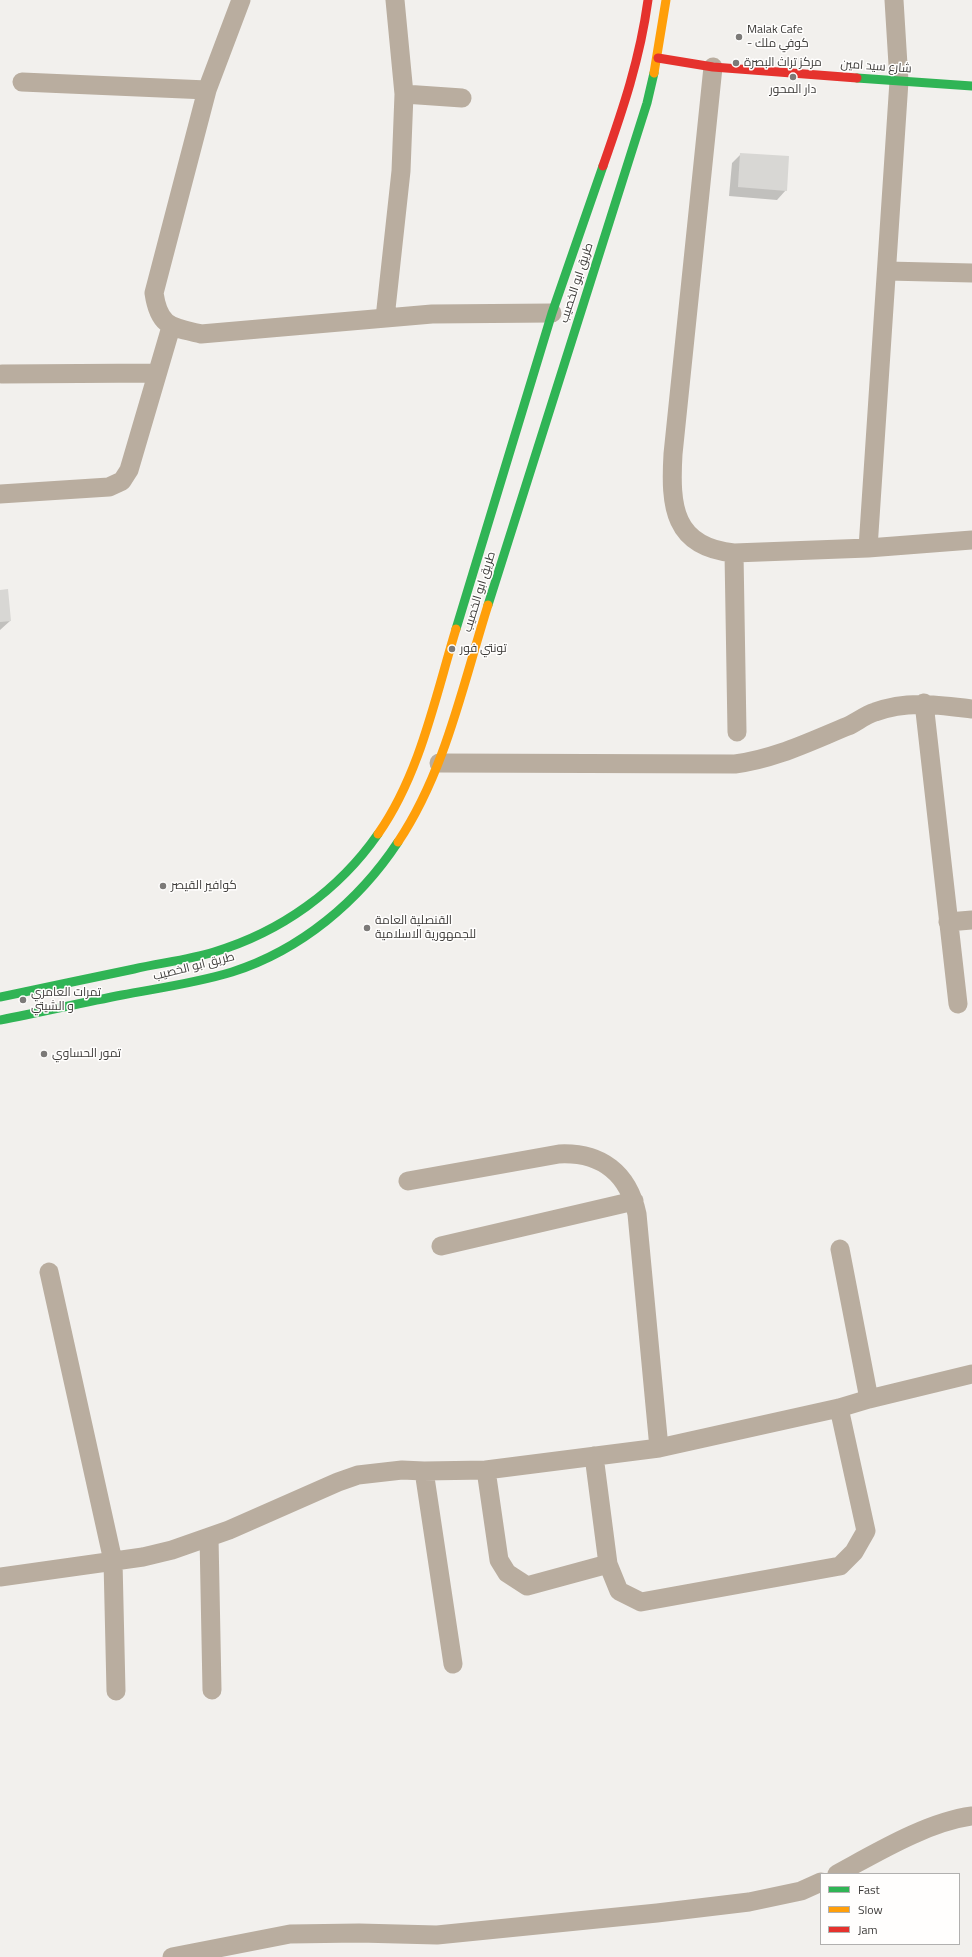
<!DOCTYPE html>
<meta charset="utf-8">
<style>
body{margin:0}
#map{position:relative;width:972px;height:1957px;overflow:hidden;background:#f2f0ed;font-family:"Titillium Web",sans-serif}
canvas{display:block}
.legend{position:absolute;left:820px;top:1873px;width:140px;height:72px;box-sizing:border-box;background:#fffefd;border:1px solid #b1b0af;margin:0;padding:5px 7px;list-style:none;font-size:12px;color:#3d3b39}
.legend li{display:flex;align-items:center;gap:8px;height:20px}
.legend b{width:20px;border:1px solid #b1b0af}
</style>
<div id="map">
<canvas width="972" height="1957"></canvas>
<ul class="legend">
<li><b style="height:5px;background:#30b455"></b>Fast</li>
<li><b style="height:5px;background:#ff9f0a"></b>Slow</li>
<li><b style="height:5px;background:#e5322d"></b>Jam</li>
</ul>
</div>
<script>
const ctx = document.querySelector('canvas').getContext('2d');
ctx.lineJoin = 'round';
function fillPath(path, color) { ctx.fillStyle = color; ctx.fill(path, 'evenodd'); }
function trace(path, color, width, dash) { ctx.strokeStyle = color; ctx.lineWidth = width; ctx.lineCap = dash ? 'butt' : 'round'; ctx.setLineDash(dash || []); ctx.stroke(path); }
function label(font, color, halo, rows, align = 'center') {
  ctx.font = font + ' "Titillium Web",Cairo,sans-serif'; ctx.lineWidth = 3; ctx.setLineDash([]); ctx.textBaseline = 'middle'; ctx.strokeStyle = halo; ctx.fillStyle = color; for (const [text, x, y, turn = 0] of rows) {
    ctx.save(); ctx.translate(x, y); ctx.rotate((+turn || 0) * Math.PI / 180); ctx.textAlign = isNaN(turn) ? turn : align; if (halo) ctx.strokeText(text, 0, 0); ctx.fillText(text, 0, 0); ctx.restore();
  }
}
fillPath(new Path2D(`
 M741 154 786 190 777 200 729 196 732 163Z
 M0 591 10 621 0 630Z`), '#0003');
fillPath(new Path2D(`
 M740 153 789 156 787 191 738 187Z
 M8 589 11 621 0 622V590Z`), '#d8d7d4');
trace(new Path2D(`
 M241 0 207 90 154 293C159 327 171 327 201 334L432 314 552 313
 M713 67 673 454C670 506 673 547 734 553L868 548 972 540
 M22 82 207 90
 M404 94 462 98
 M887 271 972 273
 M385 318 401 171 404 94 395 0
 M2 374 157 373
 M0 494 109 487 122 481 129 470 171 327
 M868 548 899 81 894 0
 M734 553 737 732
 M924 703 958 1004
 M439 763 735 764C775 759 811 741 848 726 857 722 865 715 875 712 908 700 938 705 972 709
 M948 922 972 920
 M408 1181 559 1154C601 1152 628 1173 637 1214L659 1448
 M441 1246 634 1201
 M840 1249 869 1399
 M49 1272 113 1561 116 1691
 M594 1456 608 1564 619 1591 641 1602 840 1566 854 1552 866 1531 839 1408
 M486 1470 499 1560 507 1573 527 1586 608 1564
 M424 1471 453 1664
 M209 1537 212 1690
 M0 1577 143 1557 172 1550 229 1530 338 1482 358 1475 402 1470 424 1471 486 1470 659 1448 839 1408 869 1399 972 1374
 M837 1874C876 1853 927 1822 972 1816
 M172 1957 290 1934 359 1933 437 1935 657 1913 749 1902 801 1891 821 1882`), '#b9ad9f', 19);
trace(new Path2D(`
 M857 78 972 86
 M488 605 647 103 654 73
 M456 629 552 313 603 166
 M0 997C45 988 89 978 134 969 160 963 188 960 214 952 281 932 339 890 378 834
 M0 1020C41 1012 81 1003 122 995 159 988 196 983 232 972 301 950 359 901 398 842`), '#30b455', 9);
trace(new Path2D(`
 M654 73 666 0
 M378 834C420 774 435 698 456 629
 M398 842C445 772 463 684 488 605`), '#ff9f0a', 9);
trace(new Path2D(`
 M658 58 713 67 857 78
 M603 166C623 109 640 59 648 0`), '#e5322d', 9);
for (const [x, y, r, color] of [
 [739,37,4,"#7c7a78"],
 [736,63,4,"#7c7a78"],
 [793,77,4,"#7c7a78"],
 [452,649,4,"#7c7a78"],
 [163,886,4,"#7c7a78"],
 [367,928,4,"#7c7a78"],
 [23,1000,4,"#7c7a78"],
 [44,1054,4,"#7c7a78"]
]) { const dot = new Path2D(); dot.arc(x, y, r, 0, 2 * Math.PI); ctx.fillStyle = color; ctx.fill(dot); trace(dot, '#fffefd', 1.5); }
label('12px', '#3d3b39', '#fffefd', [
 ["Malak Cafe",747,30],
 ["- كوفي ملك",747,44],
 ["مركز تراث البصرة",744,63],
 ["دار المحور",793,90,"center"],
 ["تونتي فور",460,649],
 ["كوافير القيصر",171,886],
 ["القنصلية العامة",375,921],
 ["للجمهورية الاسلامية",375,935],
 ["تمرات العامري",31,993],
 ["و الشيتي",31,1007],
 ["تمور الحساوي",52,1054]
], 'left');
label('12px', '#3d3b39', '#fffefd', [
 ["شارع سيد امين",876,67,4],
 ["طريق ابو الخصيب",577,283,-72],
 ["طريق ابو الخصيب",480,592,-73],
 ["طريق ابو الخصيب",194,967,-14]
]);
</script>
